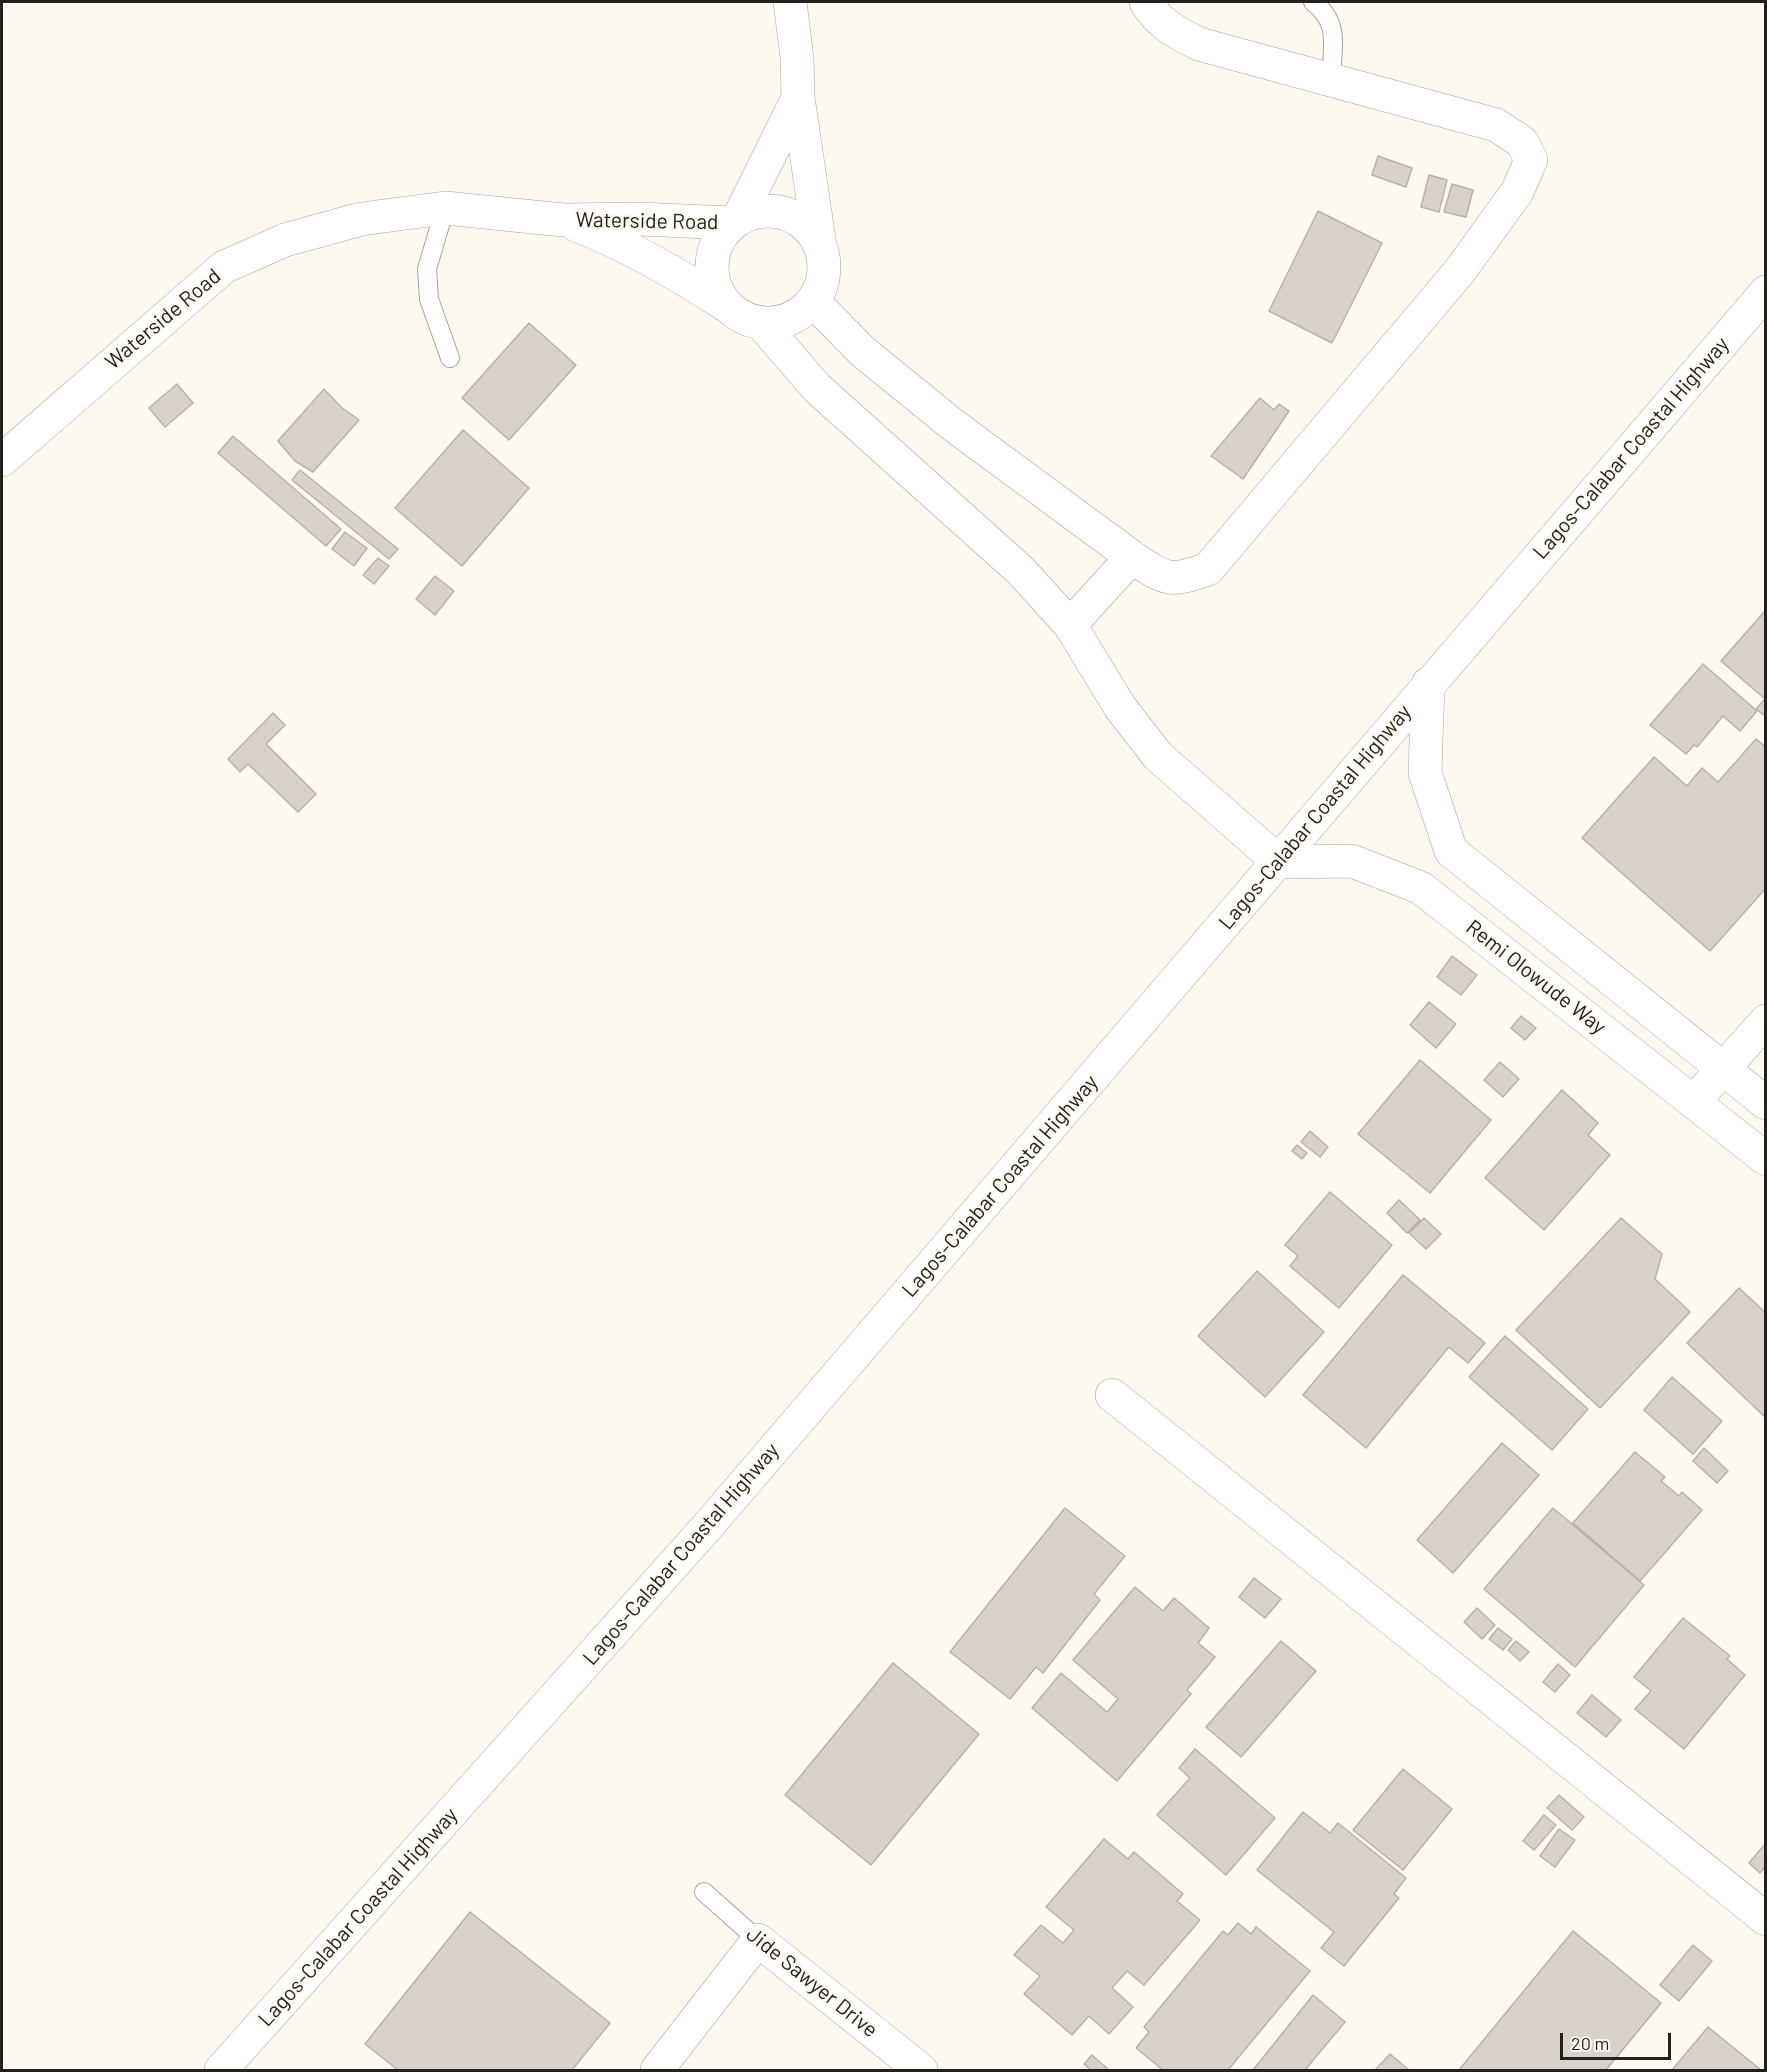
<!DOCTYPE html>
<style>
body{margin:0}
#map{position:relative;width:1767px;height:2072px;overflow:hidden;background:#fdf9f1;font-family:Barlow,sans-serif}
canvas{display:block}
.frame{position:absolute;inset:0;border:3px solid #23211e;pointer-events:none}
.scale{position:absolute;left:1560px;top:2033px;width:111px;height:27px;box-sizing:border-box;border:3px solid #23211e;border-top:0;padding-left:8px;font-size:18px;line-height:21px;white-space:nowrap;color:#23211e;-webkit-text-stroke:4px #fdf9f1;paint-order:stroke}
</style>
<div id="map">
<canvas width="1767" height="2072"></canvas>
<div class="frame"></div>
<div class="scale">20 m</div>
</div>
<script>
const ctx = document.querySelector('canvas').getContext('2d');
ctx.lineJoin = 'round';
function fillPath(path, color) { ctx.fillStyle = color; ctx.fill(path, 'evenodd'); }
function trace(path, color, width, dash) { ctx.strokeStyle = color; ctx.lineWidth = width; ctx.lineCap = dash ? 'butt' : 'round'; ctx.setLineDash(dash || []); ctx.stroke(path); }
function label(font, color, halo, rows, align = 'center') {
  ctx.font = font + ' Barlow,sans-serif'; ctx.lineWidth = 4.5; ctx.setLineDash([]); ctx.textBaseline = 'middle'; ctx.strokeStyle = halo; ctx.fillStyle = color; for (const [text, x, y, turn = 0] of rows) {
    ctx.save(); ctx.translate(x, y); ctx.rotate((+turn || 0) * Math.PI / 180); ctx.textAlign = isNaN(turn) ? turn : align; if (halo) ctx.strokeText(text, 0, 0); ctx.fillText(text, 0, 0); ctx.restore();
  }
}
const building = new Path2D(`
 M1378 156 1412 168 1406 187 1372 175Z
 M1429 175 1447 180 1439 212 1421 207Z
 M1452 184 1473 190 1466 217 1444 212Z
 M1318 211 1382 243 1332 343 1269 311Z
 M529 323 576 365 509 440 462 398Z
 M177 384 193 403 165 427 149 408Z
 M324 389 342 408 359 420 313 472 295 461 278 441Z
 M1260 398 1274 410 1279 404 1289 411 1243 479 1211 456Z
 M463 430 529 488 462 566 395 508Z
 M233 436 341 529 326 546 218 453Z
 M300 470 398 549 389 559 292 480Z
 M345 532 367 548 354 566 332 549Z
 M378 558 389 566 374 584 363 575Z
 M435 576 454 591 435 615 416 599Z
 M1765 611 1766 612V717L1756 709 1765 699 1721 661Z
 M1703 664 1757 711 1740 731 1723 716 1697 747 1694 745 1686 754 1650 725Z
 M273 713 285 725 266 744 316 794 298 812 248 764 240 772 228 759Z
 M1756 739 1766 747V888L1710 951 1582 838 1654 757 1687 786 1702 768 1718 782Z
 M1452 956 1477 975 1461 995 1437 977Z
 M1429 1002 1456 1024 1436 1048 1410 1025Z
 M1521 1016 1536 1028 1525 1040 1511 1028Z
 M1420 1060 1491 1120 1430 1193 1358 1134Z
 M1500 1062 1519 1079 1503 1097 1484 1080Z
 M1562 1090 1598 1123 1588 1135 1610 1155 1544 1230 1485 1178Z
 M1310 1131 1328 1147 1320 1157 1301 1142Z
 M1297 1145 1307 1153 1302 1159 1292 1151Z
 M1330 1192 1392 1245 1339 1308 1290 1266 1298 1256 1285 1245Z
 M1399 1200 1420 1220 1407 1233 1387 1213Z
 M1424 1218 1441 1234 1426 1249 1409 1233Z
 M1621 1218 1662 1254 1655 1279 1690 1312 1600 1408 1516 1330Z
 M1257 1271 1324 1332 1265 1397 1198 1336Z
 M1403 1275 1485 1343 1468 1363 1449 1347 1366 1448 1303 1395Z
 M1739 1288 1766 1313V1418L1687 1343Z
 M1505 1336 1588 1409 1552 1450 1469 1377Z
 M1672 1377 1722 1421 1693 1454 1644 1410Z
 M1502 1443 1539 1475 1453 1573 1417 1540Z
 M1704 1448 1728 1471 1717 1483 1693 1461Z
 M1635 1452 1665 1477 1661 1481 1679 1496 1682 1492 1702 1510 1640 1581 1573 1523Z
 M1065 1508 1125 1556 1094 1594 1100 1600 1043 1673 1036 1667 1010 1699 950 1652Z
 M1553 1508 1644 1585 1575 1667 1484 1589Z
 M1254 1578 1281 1599 1265 1618 1239 1597Z
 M1135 1587 1163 1611 1174 1598 1209 1628 1198 1643 1215 1657 1187 1690 1191 1694 1117 1781 1032 1708 1061 1673 1107 1712 1118 1699 1073 1660Z
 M1477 1608 1495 1625 1482 1639 1464 1622Z
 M1683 1618 1730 1656 1727 1659 1745 1675 1684 1749 1635 1709 1651 1691 1634 1677Z
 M1498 1628 1512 1639 1503 1650 1489 1639Z
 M1281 1641 1316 1671 1241 1757 1206 1727Z
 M1516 1641 1529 1652 1520 1661 1508 1650Z
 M893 1663 979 1734 871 1865 785 1795Z
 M1558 1664 1570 1675 1555 1692 1543 1682Z
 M1592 1695 1621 1720 1606 1737 1577 1713Z
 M1195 1749 1275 1818 1226 1875 1157 1815 1190 1778 1179 1768Z
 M1403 1769 1452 1809 1403 1870 1353 1830Z
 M1559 1795 1584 1817 1572 1830 1547 1808Z
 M1303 1812 1330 1833 1338 1823 1406 1878 1394 1894 1399 1898 1344 1966 1321 1948 1334 1932 1257 1870Z
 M1544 1815 1556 1825 1534 1850 1523 1841Z
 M1559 1829 1575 1840 1555 1867 1540 1856Z
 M1104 1839 1128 1859 1134 1852 1183 1894 1177 1901 1200 1920 1144 1985 1127 1971 1112 1988 1133 2007 1109 2034 1089 2016 1072 2035 1024 1994 1040 1976 1014 1955 1041 1925 1063 1943 1074 1930 1046 1907Z
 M1766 1843V1866L1760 1873 1749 1863Z
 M470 1912 610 2023 572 2070H398L365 2044Z
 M1238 1923 1251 1934 1256 1927 1310 1971 1228 2070H1163L1136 2048 1149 2032 1144 2027 1223 1931 1228 1935Z
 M1573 1931 1661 2003 1606 2070H1459Z
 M1693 1945 1712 1961 1679 2001 1660 1985Z
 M1313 1995 1345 2022 1305 2070H1253Z
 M1708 2027 1761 2070H1672Z
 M1390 2054 1409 2070H1375Z
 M1092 2055 1109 2070H1091L1084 2064Z`);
fillPath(building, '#d9d1cc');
trace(building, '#b9b1ac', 1.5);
const service = new Path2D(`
 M1313 2C1341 23 1332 48 1331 80
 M445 208 427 269 429 299 450 358
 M704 1892 758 1940`);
const minor = new Path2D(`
 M790 2 797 58 798 98 820 246
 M712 267a56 56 0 1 1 112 0a56 56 0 1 1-112 0Z
 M739 217 798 98
 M576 225C630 246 678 274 727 306
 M813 301 862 351 953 425 1132 557C1166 580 1169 583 1208 569L1459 272 1517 192 1531 160 1522 142 1496 125 1199 44C1177 33 1158 23 1146 2
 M761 323 817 388 1021 571 1070 625 1120 707 1158 756 1279 862
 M2 460 224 267 285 240 361 219 445 208 563 220 639 219 732 223
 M1070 625 1132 557
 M1694 1101 1766 1021
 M1112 1395 1766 1919
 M657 2070 758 1940 921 2070`);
const secondary = new Path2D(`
 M1428 684 1425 773 1451 851 1766 1103
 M1279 862 1352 861 1421 888 1766 1159`);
const trunk = new Path2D(`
 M221 2070 707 1527 1766 292`);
trace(service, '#a8a49d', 20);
trace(minor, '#a8a49d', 34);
trace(secondary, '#a8a49d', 34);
trace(trunk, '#a8a49d', 34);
trace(service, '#fff', 18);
trace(minor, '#fff', 33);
trace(secondary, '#fff', 33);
trace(trunk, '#fff', 33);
label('21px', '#23211e', '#fdf9f1', [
 ["Waterside Road",647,221,1],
 ["Waterside Road",163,319,-40],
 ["Lagos-Calabar Coastal Highway",1631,448,-49],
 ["Lagos-Calabar Coastal Highway",1315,817,-50],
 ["Remi Olowude Way",1536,977,38],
 ["Lagos-Calabar Coastal Highway",1000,1186,-49],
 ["Lagos-Calabar Coastal Highway",681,1554,-49],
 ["Lagos-Calabar Coastal Highway",358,1917,-48],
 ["Jide Sawyer Drive",812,1982,39]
]);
</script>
